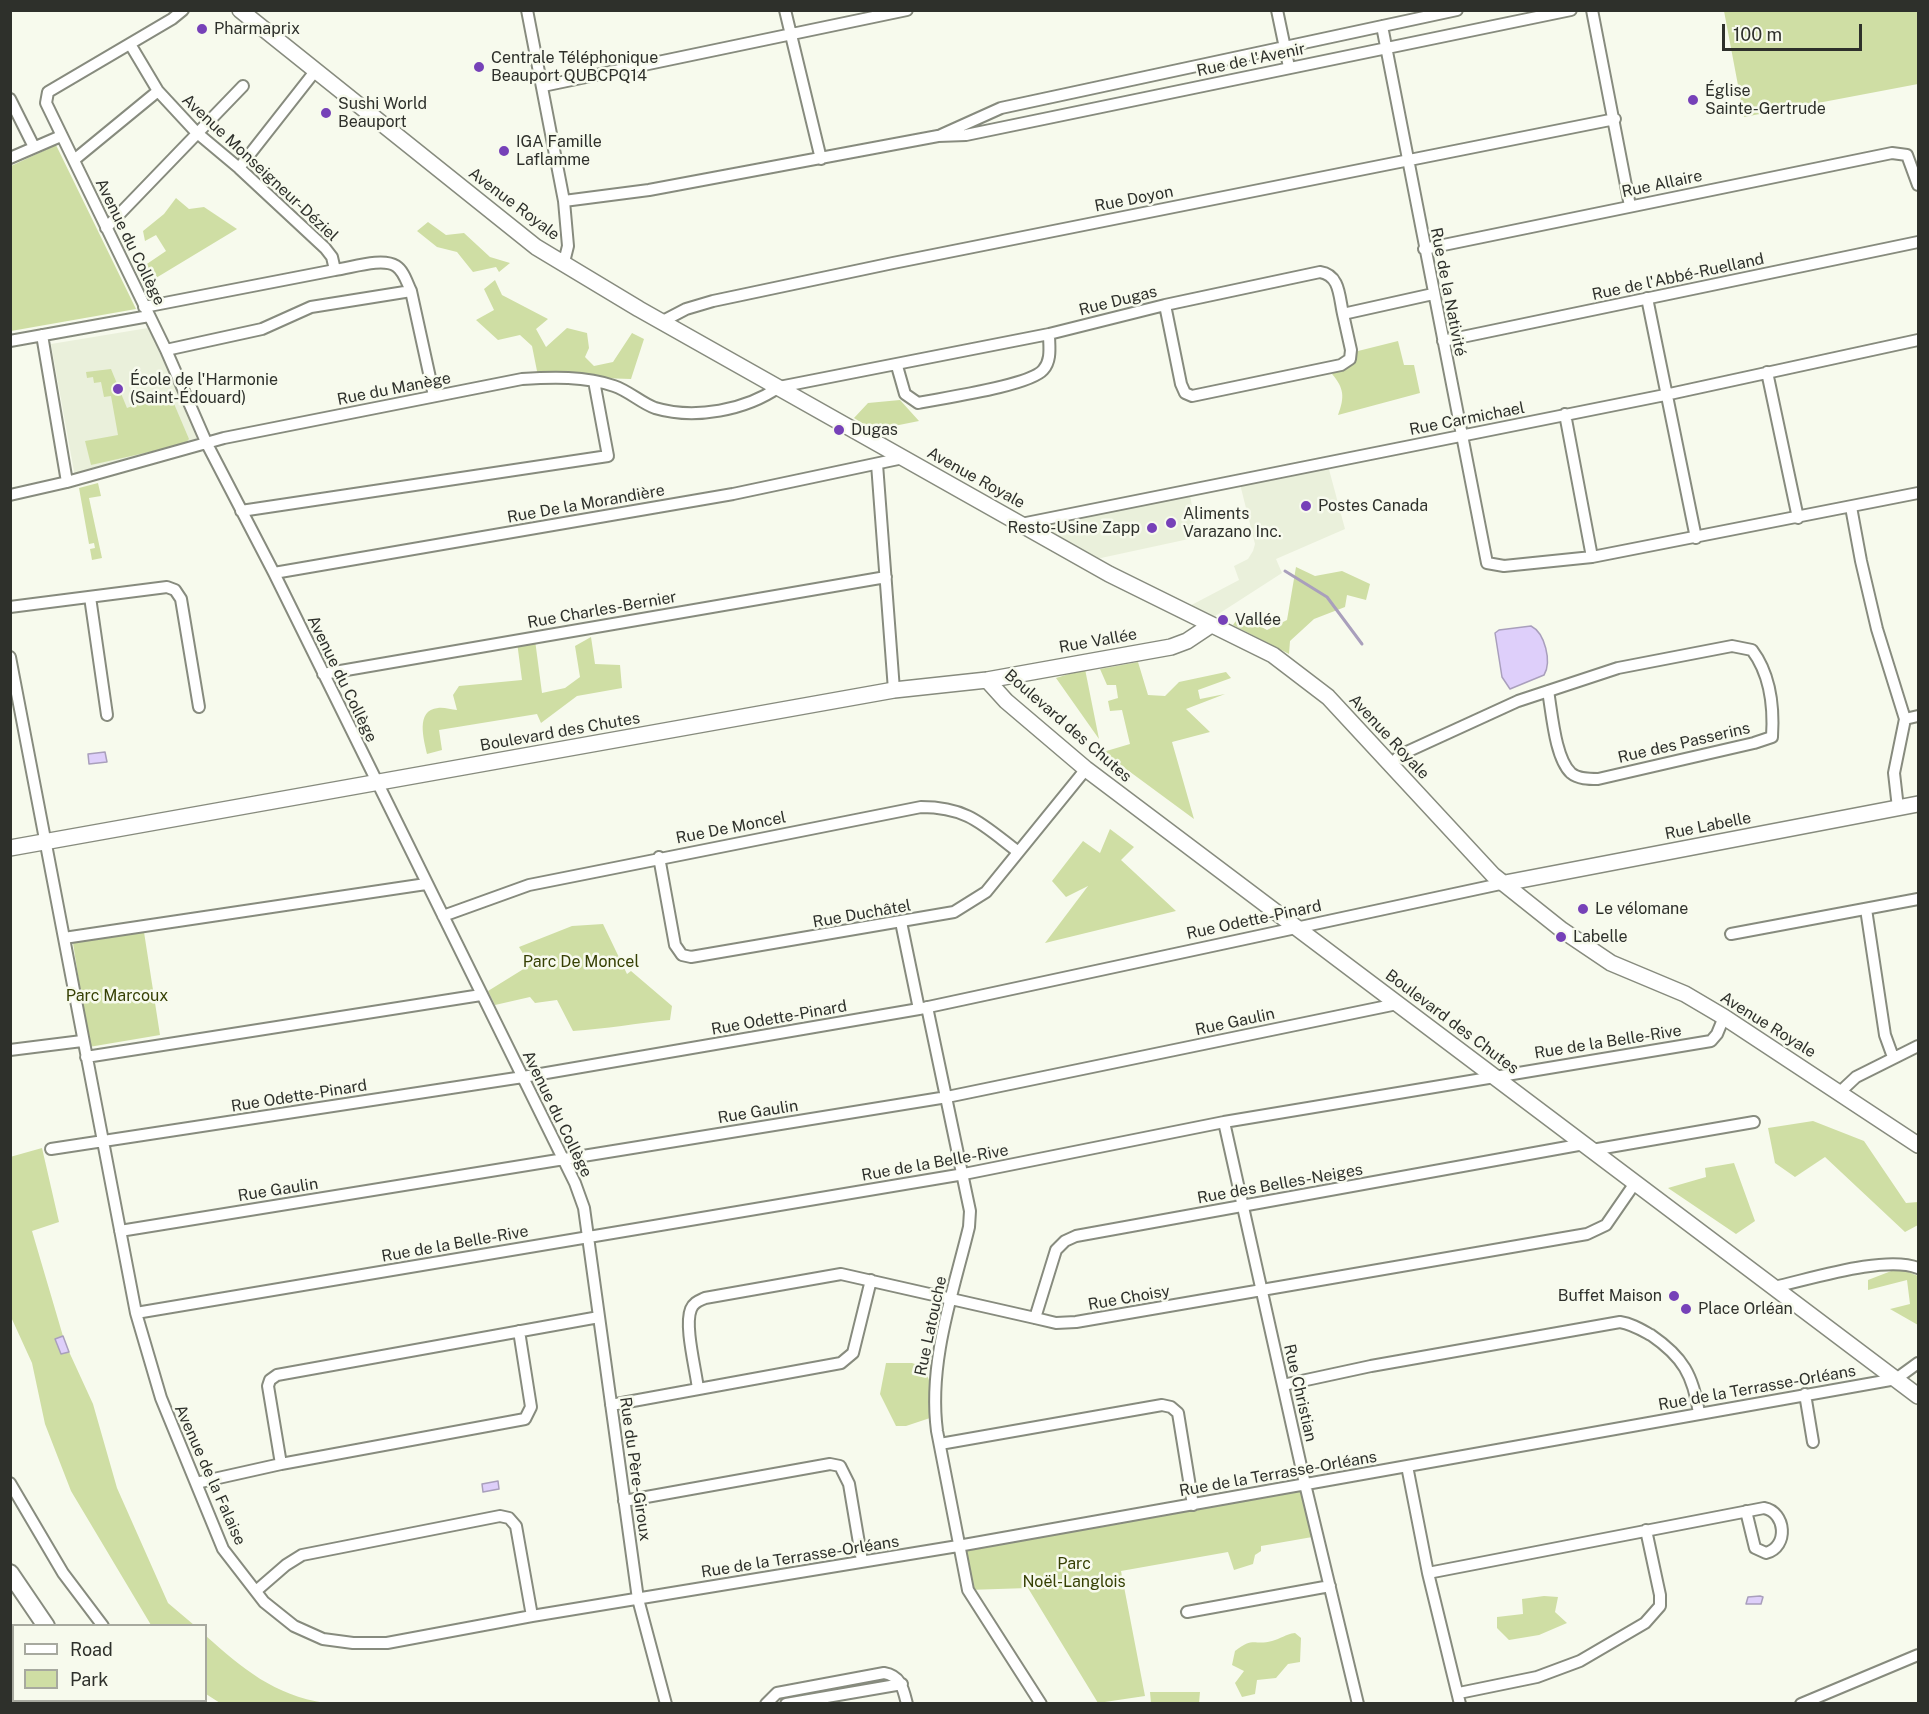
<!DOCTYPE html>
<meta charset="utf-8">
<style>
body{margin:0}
#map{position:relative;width:1929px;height:1714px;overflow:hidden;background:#f7faed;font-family:"Public Sans",sans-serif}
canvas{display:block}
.frame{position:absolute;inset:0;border:12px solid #2e302b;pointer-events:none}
.legend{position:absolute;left:12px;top:1624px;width:195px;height:78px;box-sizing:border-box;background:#f7faed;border:2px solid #a7a99f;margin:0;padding:8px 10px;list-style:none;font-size:18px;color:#2e302b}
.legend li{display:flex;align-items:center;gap:12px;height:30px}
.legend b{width:30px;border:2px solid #a7a99f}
.scale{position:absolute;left:1722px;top:24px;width:140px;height:27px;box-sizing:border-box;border:3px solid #2e302b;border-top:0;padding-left:8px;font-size:18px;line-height:21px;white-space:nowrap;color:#2e302b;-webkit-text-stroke:4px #f7faed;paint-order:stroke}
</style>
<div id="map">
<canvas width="1929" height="1714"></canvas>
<div class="frame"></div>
<ul class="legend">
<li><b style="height:8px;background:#fff"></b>Road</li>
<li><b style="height:16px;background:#cfdea4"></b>Park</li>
</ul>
<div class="scale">100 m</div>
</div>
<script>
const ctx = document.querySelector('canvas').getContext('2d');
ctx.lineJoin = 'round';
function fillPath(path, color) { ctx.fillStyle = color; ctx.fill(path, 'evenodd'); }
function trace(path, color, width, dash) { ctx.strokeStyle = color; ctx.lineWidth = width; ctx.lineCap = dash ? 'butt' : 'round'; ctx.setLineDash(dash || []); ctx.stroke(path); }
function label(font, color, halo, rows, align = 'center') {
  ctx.font = font + ' "Public Sans",sans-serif'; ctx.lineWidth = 5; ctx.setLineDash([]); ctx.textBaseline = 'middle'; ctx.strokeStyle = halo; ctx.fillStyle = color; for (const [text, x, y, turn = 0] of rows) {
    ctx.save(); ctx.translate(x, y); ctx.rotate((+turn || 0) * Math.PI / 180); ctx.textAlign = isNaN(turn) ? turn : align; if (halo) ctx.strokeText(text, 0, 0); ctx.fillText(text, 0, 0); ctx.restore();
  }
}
fillPath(new Path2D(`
 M148 328 198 434 193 444 75 477 51 344Z
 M1327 462 1345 529 1276 559 1282 573 1206 622 1182 610 1239 580 1234 566 1248 559 1253 551 1255 544 1239 480Z
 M1189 490 1198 537 1087 561 1021 524Z`), '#eaf0db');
fillPath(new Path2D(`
 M1724 11H1918V84L1744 117Z
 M56 145 136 309 11 331V166Z
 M176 198 189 209 204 207 237 229 146 284 138 270 166 251 156 235 145 241 143 231 164 214Z
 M428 222 446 235 464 233 490 257 510 263 499 272 496 267 473 272 457 252 437 247 417 231Z
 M495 280 502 295 548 319 536 329 546 347 567 328 587 333 589 348 585 357 594 366 613 362 632 333 644 339 631 379 538 376 532 346 520 335 498 340 476 320 494 310 484 289Z
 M1398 341 1404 365H1414L1420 393 1338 415C1345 397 1344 388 1332 374L1358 351Z
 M111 369 127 408 169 392 189 439 185 444 91 465 85 441 118 435 111 396 104 397 101 382 94 383 93 377 87 378 86 372Z
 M900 400 919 421 889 427 886 438 854 418 868 403Z
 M98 483 101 496 89 498 102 558 92 560 90 549 95 548 94 543 89 544 79 488Z
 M1296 567 1315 576 1342 571 1370 584 1366 600 1347 595 1345 607 1314 619 1290 641 1289 654 1233 625 1240 615 1267 630 1287 620Z
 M591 637 595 664 620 665 622 688 577 696 541 723 537 714 439 730 442 750 427 754C424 740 415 710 438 708 444 707 451 710 457 710L453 695 459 686 522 680 517 642 535 640 542 693 565 688 580 677 575 646Z
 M1138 662 1148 695 1165 696 1179 682 1226 672 1231 678 1198 690 1200 699 1225 694 1186 709 1210 732 1172 742 1194 819 1103 752 1130 744 1122 710 1110 711 1108 701 1118 698 1116 685H1107L1100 669Z
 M1085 669 1099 739 1056 678Z
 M1110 829 1134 847 1121 860 1176 911 1045 943 1088 886 1066 897 1052 881 1083 841 1100 853Z
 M603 924 627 974 631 971 672 1006 670 1020C637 1023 606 1029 573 1031L557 1000 535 1003 530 997 495 1005 488 991 530 965 519 947 572 926Z
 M144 932 160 1035 89 1047 73 943Z
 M1813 1121 1864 1141 1906 1203 1918 1202V1225L1905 1232 1825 1157 1795 1177 1775 1163 1768 1128Z
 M42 1148 59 1222 32 1231 65 1343 93 1404 117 1488 168 1603 194 1625H151L71 1491 45 1424 32 1363 11 1317 10 1157Z
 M1734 1163 1755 1221 1736 1234 1668 1188 1706 1177 1705 1168Z
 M1899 1268 1918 1276V1325L1890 1309 1910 1304 1907 1280 1868 1290V1280Z
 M886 1363H912L924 1367 929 1380 930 1418 906 1426H896L880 1394Z
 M1305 1484 1318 1536 1261 1546V1551L1255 1555 1253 1564 1234 1570 1228 1552 1121 1571 1145 1696 1098 1703 1028 1588 968 1590 958 1546Z
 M1544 1596 1558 1597 1555 1612 1567 1623 1539 1635 1509 1640 1497 1628V1617L1523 1614 1522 1599Z
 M1295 1633 1301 1638 1300 1662 1288 1664 1276 1678 1257 1680 1255 1694 1242 1697 1235 1683 1244 1671 1232 1665 1235 1651C1254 1636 1254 1646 1272 1641 1281 1639 1285 1634 1295 1633Z
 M206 1636C243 1669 274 1695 325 1703H220L206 1694Z
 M1150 1692H1200L1199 1703H1151Z`), '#cfdea4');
const water = new Path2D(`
 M1531 626C1545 633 1552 662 1544 675L1510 689 1502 677 1495 633 1499 630Z
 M105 752 107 762 89 764 88 754Z
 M63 1336 69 1352 61 1354 55 1339Z
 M498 1481 499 1489 483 1492 482 1484Z
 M1760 1596 1763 1597 1761 1604H1746L1748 1597Z`);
fillPath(water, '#decffa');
trace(water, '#a99fbc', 1.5);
trace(new Path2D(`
 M1285 571 1327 597 1362 644`), '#a99fbc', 3);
const street = new Path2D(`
 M183 10 172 19 48 92 46 103 166 350 207 444 274 573 575 1183 584 1208 638 1599 666 1704
 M527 10 564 201 568 246 564 262
 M785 10 821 159
 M1277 10 1289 67
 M1592 10 1630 206
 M1382 26 1487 563 1504 566 1592 557 1918 493
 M130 44 158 91 196 132 239 168 325 248 332 257 335 270C351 268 382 257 396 266 404 271 407 283 411 291L434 396
 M543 86 907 10
 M10 99 34 147
 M941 135 1001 108 1457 10
 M10 158 61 136
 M74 160 158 91
 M239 168 316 70
 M564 201 649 190 938 136 966 135 1571 10
 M106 228 243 86
 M1424 249 1892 153 1907 155 1918 185
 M1647 298 1696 538
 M1165 305 1181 384 1185 393 1192 396 1341 365 1350 359 1351 350 1343 314
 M144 307 335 270
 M663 321 686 309 713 301 893 263 1615 119
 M42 335 67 482
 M10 341 149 316
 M1443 341 1918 242
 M166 350 262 329 311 307 411 291
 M897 366 905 394 918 403C942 398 1029 386 1043 370 1052 360 1049 346 1049 334
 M1767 372 1798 518
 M1565 414 1592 557
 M877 464 894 690
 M10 495 67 482 224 438 522 379C552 377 585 376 614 386 629 391 641 403 655 408 695 420 746 410 779 387L1049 334 1165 305 1320 272C1340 275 1339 296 1343 314L1433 294
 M1851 507 1861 561 1877 629 1905 719 1894 773 1898 808
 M241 511 608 456 594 381
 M1021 524 1665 395 1918 340
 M274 573 733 494 903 458
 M90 597 107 715
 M10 607 167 587 175 590 181 599 199 707
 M10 657 136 1313 161 1398 223 1549 264 1602 294 1626 323 1639 353 1643H387L532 1616 958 1546 1896 1379 1918 1363
 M323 674 886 577
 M1905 719 1918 716
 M1390 766 1400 755 1518 701 1618 668 1732 646 1752 650C1770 674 1774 707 1772 737L1754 743 1598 779C1589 779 1578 779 1571 773 1555 758 1552 713 1548 691
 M659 857 675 945 682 955 691 957 954 912 986 892 1086 769
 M1866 909 1885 1035 1893 1057
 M443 916 529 885 921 807C967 807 982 824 1017 851
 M901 922 919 1009
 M1731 934 1918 899
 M64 938 426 884
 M927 1007 970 1211 969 1227C953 1293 928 1362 937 1431L968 1590 1041 1704
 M10 1050 82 1041
 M86 1057 481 995
 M1840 1092 1856 1077 1918 1046
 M1224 1122 1305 1484 1358 1704
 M51 1149 523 1077 919 1009 1505 883
 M1592 1150 1754 1122
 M120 1231 947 1097 1397 1004
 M1774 1287C1811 1279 1885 1255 1918 1268
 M136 1313 964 1174 1224 1122 1711 1041 1717 1034 1724 1017
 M1035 1318 1056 1250 1065 1241 1076 1236 1584 1144
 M1283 1385 1371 1366 1620 1322C1632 1324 1640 1329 1651 1335 1683 1357 1693 1375 1699 1413
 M698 1389C696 1370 684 1326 691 1309 694 1302 699 1301 705 1298L841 1274 1035 1318 1056 1323 1076 1322 1587 1234 1606 1225 1635 1183
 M1805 1394 1813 1442
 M611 1405 841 1363 853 1353 871 1280
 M940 1444 1162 1405 1171 1407 1178 1413 1193 1505
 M281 1464 268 1386 270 1380 277 1375 599 1317
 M1407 1466 1428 1573 1460 1704
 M10 1483 63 1573 103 1626
 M196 1483 281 1464 525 1419 531 1407 519 1331
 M624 1501 830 1464 840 1466 849 1484 862 1561
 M1428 1573 1764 1508C1786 1512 1789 1547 1766 1553L1755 1548 1746 1511
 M256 1591 286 1565 302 1555 500 1516 509 1518 516 1526 532 1616
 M1187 1612 1330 1586
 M1459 1693 1537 1677 1580 1661 1645 1623 1660 1606V1595L1646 1530
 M163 1700 165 1704
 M766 1704 777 1693 884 1673C901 1676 903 1688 907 1704
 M786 1704 902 1684
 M1801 1704 1918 1655`);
const secondary = new Path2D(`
 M240 10 536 247 639 309 1109 574 1273 655 1328 697 1493 875 1562 930 1611 963 1685 994 1724 1017 1918 1145
 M987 680 1006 701 1086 769 1918 1396
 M10 848 894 690 987 680 1171 647 1187 641 1211 625
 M1505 883 1918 804`);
const primary = new Path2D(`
 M10 1573 46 1626
 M103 1700 105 1704`);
trace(street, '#878b7e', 14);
trace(secondary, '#878b7e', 18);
trace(primary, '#878b7e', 20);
trace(street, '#fff', 10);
trace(secondary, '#fff', 15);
trace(primary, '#fff', 16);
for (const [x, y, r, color] of [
 [202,29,6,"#7641b8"],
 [479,67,6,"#7641b8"],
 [1693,100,6,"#7641b8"],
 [326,113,6,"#7641b8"],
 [504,151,6,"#7641b8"],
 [118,389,6,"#7641b8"],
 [839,430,6,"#7641b8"],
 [1306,506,6,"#7641b8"],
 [1171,523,6,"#7641b8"],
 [1152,528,6,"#7641b8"],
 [1223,620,6,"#7641b8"],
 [1583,909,6,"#7641b8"],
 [1561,937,6,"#7641b8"],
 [1674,1296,6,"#7641b8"],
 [1686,1309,6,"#7641b8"]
]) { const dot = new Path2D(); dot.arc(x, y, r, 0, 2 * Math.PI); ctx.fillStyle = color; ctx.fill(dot); trace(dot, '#f7faed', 2); }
label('16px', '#2e302b', '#f7faed', [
 ["Pharmaprix",214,29],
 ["Centrale Téléphonique",491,58],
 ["Beauport QUBCPQ14",491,76],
 ["Église",1705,91],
 ["Sainte-Gertrude",1705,109],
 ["Sushi World",338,104],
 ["Beauport",338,122],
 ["IGA Famille",516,142],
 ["Laflamme",516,160],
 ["École de l'Harmonie",130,380],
 ["(Saint-Édouard)",130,398],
 ["Dugas",851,430],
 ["Postes Canada",1318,506],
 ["Aliments",1183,514],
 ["Varazano Inc.",1183,532],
 ["Resto-Usine Zapp",1140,528,"right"],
 ["Vallée",1235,620],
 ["Le vélomane",1595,909],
 ["Labelle",1573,937],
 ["Buffet Maison",1662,1296,"right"],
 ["Place Orléan",1698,1309]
], 'left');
label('16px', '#2e302b', '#f7faed', [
 ["Rue de l'Avenir",1251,60,-12],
 ["Avenue Monseigneur-Déziel",260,168,43],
 ["Rue Allaire",1662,184,-12],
 ["Rue Doyon",1134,199,-11],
 ["Avenue Royale",514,204,37],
 ["Avenue du Collège",130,242,64],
 ["Rue de l'Abbé-Ruelland",1678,277,-12],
 ["Rue de la Nativité",1448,292,79],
 ["Rue Dugas",1118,301,-14],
 ["Rue du Manège",394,389,-11],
 ["Rue Carmichael",1467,419,-11],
 ["Avenue Royale",976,478,29],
 ["Rue De la Morandière",586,504,-10],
 ["Rue Charles-Bernier",602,610,-10],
 ["Rue Vallée",1098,641,-10],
 ["Avenue du Collège",342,679,64],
 ["Boulevard des Chutes",1068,726,41],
 ["Boulevard des Chutes",560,732,-10],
 ["Avenue Royale",1389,737,47],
 ["Rue des Passerins",1684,743,-13],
 ["Rue Labelle",1708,826,-11],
 ["Rue De Moncel",731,828,-11],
 ["Rue Duchâtel",862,914,-10],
 ["Rue Odette-Pinard",1254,920,-12],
 ["Rue Odette-Pinard",779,1018,-10],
 ["Rue Gaulin",1235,1022,-12],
 ["Boulevard des Chutes",1452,1022,37],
 ["Avenue Royale",1768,1025,32],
 ["Rue de la Belle-Rive",1608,1042,-9],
 ["Rue Odette-Pinard",299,1096,-9],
 ["Rue Gaulin",758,1112,-9],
 ["Avenue du Collège",557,1114,64],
 ["Rue de la Belle-Rive",935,1163,-10],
 ["Rue des Belles-Neiges",1280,1184,-10],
 ["Rue Gaulin",278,1190,-9],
 ["Rue de la Belle-Rive",455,1244,-10],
 ["Rue Choisy",1129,1298,-10],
 ["Rue Latouche",931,1326,-78],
 ["Rue de la Terrasse-Orléans",1757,1388,-10],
 ["Rue Christian",1300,1393,77],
 ["Rue du Père-Giroux",635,1469,82],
 ["Rue de la Terrasse-Orléans",1278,1474,-10],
 ["Avenue de la Falaise",210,1475,66],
 ["Rue de la Terrasse-Orléans",800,1557,-9]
]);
label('16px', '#364004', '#f7faed', [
 ["Parc De Moncel",581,962],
 ["Parc Marcoux",117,996],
 ["Parc",1074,1564],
 ["Noël-Langlois",1074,1582]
]);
</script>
